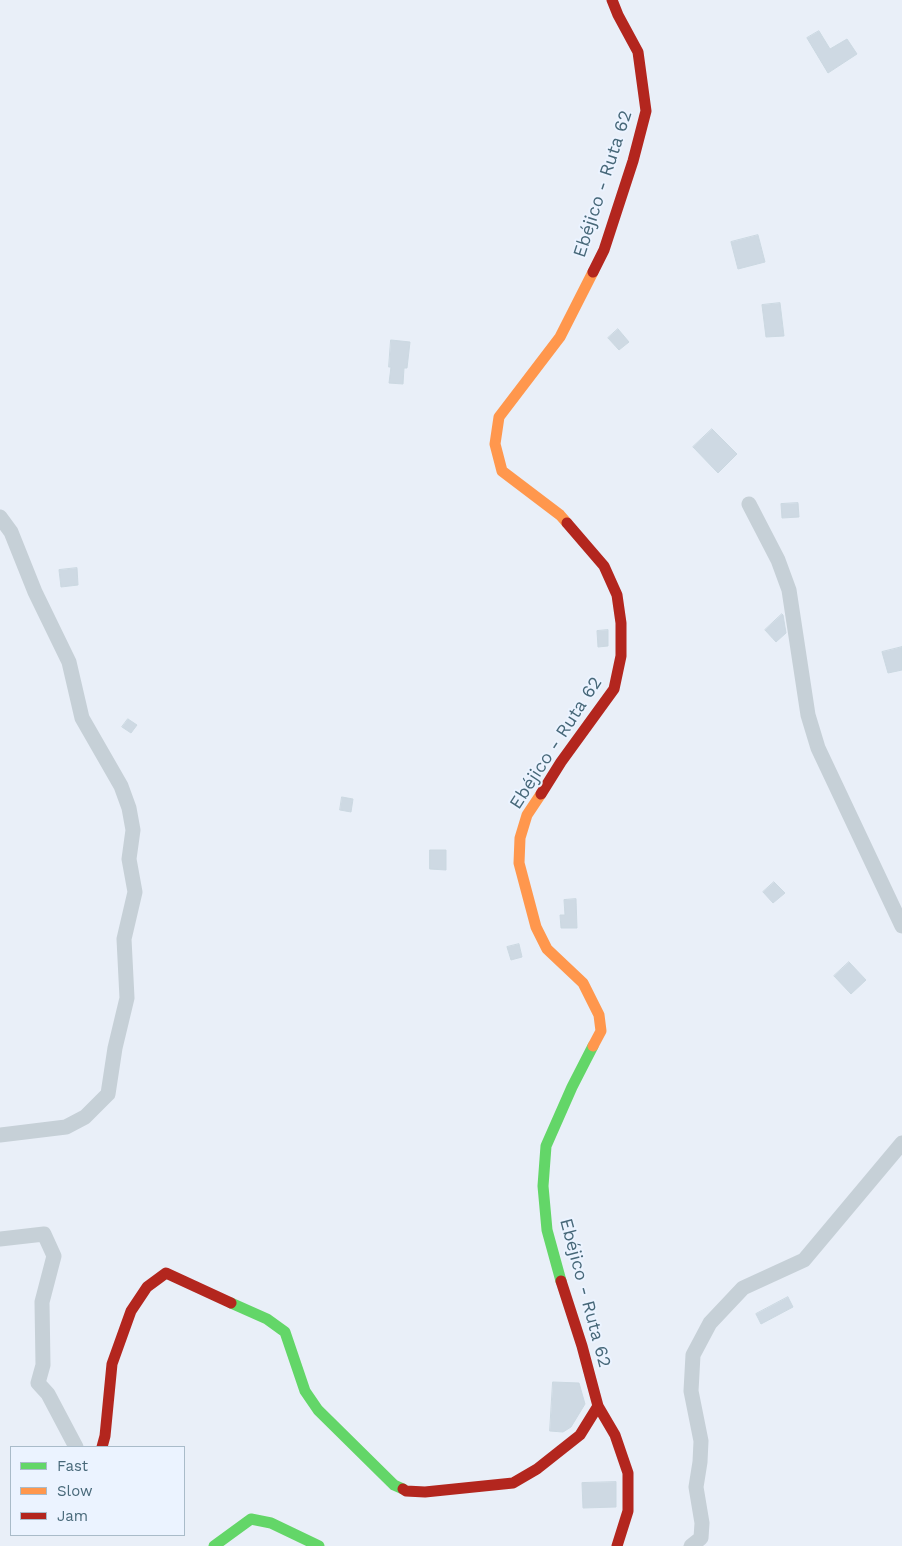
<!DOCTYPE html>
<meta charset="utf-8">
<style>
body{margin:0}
#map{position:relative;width:902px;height:1546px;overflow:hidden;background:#e9eff8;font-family:"Work Sans",sans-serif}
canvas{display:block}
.legend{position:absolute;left:10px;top:1446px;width:175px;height:90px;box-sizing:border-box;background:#ebf3ff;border:1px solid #a9bbc9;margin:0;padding:6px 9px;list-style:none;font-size:15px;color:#476879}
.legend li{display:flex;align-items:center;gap:10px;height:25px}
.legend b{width:25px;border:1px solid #a9bbc9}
</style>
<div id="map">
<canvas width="902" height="1546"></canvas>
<ul class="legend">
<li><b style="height:6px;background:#63d668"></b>Fast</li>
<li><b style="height:6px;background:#ff974d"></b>Slow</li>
<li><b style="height:6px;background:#b3261e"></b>Jam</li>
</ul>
</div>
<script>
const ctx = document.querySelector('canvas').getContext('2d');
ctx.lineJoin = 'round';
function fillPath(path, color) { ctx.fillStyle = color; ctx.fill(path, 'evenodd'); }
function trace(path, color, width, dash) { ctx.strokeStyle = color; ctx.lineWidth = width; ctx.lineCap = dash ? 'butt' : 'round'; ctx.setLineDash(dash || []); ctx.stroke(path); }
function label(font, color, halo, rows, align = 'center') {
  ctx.font = font + ' "Work Sans",sans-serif'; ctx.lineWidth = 4; ctx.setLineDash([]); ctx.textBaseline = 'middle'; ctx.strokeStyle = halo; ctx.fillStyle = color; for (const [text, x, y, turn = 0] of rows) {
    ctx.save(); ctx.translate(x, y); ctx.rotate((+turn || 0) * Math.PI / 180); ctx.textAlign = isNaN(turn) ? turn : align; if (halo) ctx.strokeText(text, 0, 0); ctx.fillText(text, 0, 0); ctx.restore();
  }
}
const building = new Path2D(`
 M819 31 830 49 847 39 857 54 828 73 807 38Z
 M758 235 765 262 738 269 731 242Z
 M780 303 784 336 766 337 762 305Z
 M618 329 629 342 619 350 608 338Z
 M391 340 410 342 407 368H404L403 384 389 383 391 367H389Z
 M712 429 737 454 718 473 693 447Z
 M798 503 799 517 782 518 781 504Z
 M77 568 78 585 61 587 59 570Z
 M782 614 783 615 786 633 776 642 765 630Z
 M608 630V646L598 647 597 631Z
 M902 647V670L888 673 882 652Z
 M128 719 137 725 131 733 122 727Z
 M342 797 353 799 351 812 340 810Z
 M430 850H446V870L430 869Z
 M774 882 785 893 773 903 763 892Z
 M576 899 577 928H561L560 915H565L564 900Z
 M519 944 522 957 511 960 507 947Z
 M849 962 866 980 851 994 834 976Z
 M788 1297 793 1307 761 1324 756 1314Z
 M553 1382 579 1383 585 1404 571 1427 563 1432 550 1431Z
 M616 1482V1507L583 1508 582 1483Z`);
fillPath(building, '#ced9e3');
trace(building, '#cbd8e1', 1);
trace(new Path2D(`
 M749 504 778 560 789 590 808 715 818 748 902 926
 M0 517 11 532 35 592 69 662 82 718 121 786 129 808 133 830 129 859 135 892 124 939 127 998 115 1048 108 1094 85 1117 66 1127 0 1135
 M0 1239 44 1234 54 1256 42 1302 43 1365 38 1383 48 1394 76 1447
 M691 1546 701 1538 702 1523 696 1487 700 1462 701 1441 691 1391 693 1355 710 1323 743 1288 804 1260 902 1143`), '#c6d0d7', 15);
trace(new Path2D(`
 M561 1281 547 1230 543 1186 546 1146 572 1087 593 1046
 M231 1303 267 1319 285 1332 305 1391 318 1410 394 1485 403 1489
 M214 1546 251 1519 271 1523 319 1546`), '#63d668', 11);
trace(new Path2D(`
 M567 523 560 515 502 471 495 444 499 417 560 337 593 272
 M541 794 527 815 520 838 519 863 536 927 547 949 583 983 599 1015 601 1031 593 1046`), '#ff974d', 11);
trace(new Path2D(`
 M593 272 604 250 633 161 646 111 638 52 618 15 612 0
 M541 794 561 762 614 689 621 656V623L617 595 604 566 567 523
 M561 1281 582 1346 598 1406 615 1435 628 1473V1511L617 1546
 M102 1447 105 1436 112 1364 131 1311 147 1287 166 1273 231 1303
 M403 1489 406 1491 425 1492 513 1483 537 1469 580 1435 598 1406`), '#b3261e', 11);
label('18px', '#476879', '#ebf3ff', [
 ["Ebéjico - Ruta 62",603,184,-72],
 ["Ebéjico - Ruta 62",556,743,-57],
 ["Ebéjico - Ruta 62",585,1293,75]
]);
</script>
